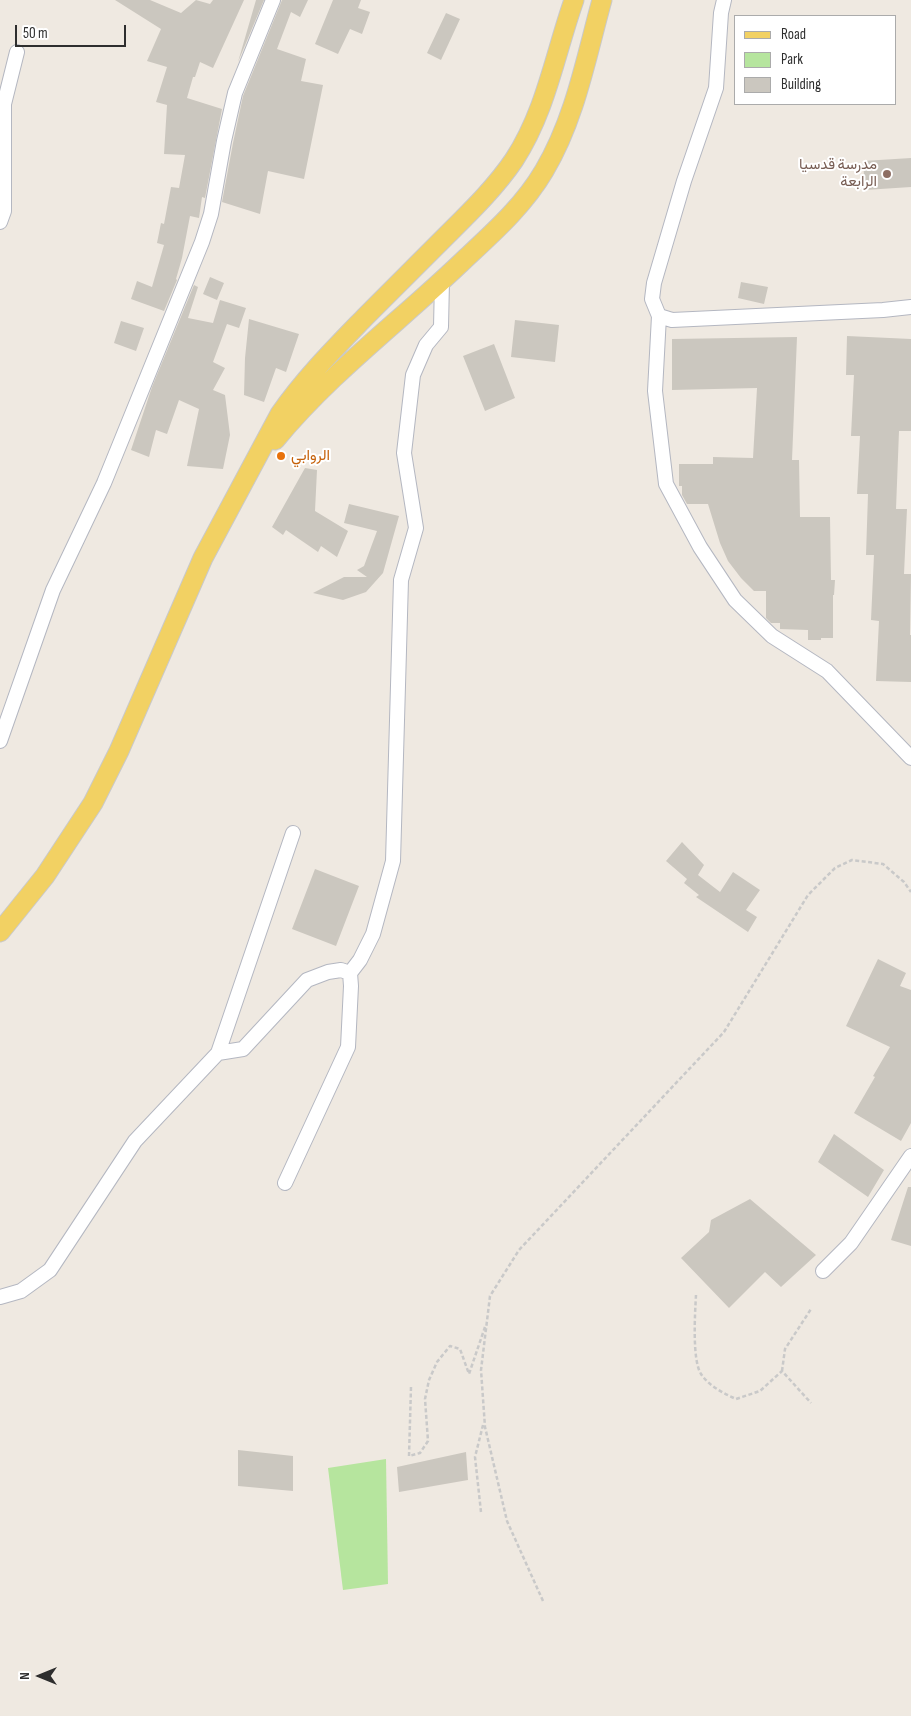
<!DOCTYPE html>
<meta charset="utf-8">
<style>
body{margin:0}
#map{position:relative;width:911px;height:1716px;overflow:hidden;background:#efe9e1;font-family:"Sofia Sans Condensed",sans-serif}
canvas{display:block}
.legend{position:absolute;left:734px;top:15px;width:162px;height:90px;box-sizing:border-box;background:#fff;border:1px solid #ababab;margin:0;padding:6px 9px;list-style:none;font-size:15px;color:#2e2e2e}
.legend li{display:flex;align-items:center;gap:10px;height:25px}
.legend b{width:25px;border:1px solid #ababab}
.north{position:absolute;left:15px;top:1651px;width:50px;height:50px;-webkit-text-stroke:4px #fff;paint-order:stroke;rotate:270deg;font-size:14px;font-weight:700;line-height:20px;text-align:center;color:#2e2e2e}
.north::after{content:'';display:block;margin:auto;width:18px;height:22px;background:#2e2e2e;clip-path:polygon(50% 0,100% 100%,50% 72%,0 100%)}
.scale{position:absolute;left:15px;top:25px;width:111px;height:22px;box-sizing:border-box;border:2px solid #2e2e2e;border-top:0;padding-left:6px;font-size:15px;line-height:18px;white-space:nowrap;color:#2e2e2e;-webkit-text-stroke:4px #fff;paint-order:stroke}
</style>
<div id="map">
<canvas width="911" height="1716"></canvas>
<ul class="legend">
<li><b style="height:6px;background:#f2d163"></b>Road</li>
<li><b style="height:14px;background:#b6e59e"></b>Park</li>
<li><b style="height:14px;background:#cbc7bf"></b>Building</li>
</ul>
<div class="north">N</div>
<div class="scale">50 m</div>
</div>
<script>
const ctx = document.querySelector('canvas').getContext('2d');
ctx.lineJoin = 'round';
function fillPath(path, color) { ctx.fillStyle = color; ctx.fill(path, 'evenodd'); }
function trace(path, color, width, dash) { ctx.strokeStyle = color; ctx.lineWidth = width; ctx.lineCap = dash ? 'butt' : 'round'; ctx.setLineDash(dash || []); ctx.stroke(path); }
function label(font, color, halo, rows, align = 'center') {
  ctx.font = font + ' "Sofia Sans Condensed",Vazirmatn,sans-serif'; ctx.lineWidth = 4; ctx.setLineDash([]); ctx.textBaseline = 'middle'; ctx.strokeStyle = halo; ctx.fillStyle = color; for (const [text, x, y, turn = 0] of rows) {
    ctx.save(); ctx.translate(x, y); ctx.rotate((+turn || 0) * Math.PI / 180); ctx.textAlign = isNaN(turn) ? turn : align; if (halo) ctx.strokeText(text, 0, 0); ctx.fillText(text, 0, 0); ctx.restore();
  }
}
fillPath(new Path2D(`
 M386 1459 388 1584 343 1590 328 1468Z`), '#b6e59e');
fillPath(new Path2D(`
 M115 0H150L181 13 196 0 210 4 213 0H244L213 68 200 62 195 77H193L187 98 222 109 205 198 202 197 199 218 190 216 182 258 176 279 177 280 164 311 131 299 137 281 152 287 164 245 157 243 161 223 164 224 171 187 179 188 185 155 164 154 167 105 156 102 167 67 147 61 161 29Z
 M256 0H264L238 62Z
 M282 0H308L300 17 291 12 277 49 306 59 301 81 323 85 304 179 268 171 260 214 222 202 233 143 243 96Z
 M333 0H361L358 8 370 12 362 34 350 29 338 54 315 44Z
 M446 13 460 19 441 60 427 53Z
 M911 158V187L865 190 863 161Z
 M210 277 224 283 217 300 203 294Z
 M741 282 768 287 764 304 738 298Z
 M194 285 198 287 188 318 213 323 220 300 246 308 239 328 227 324 213 362 225 368 213 390 225 395 230 435 223 469 187 466 199 409 179 400 167 434 156 430 149 457 131 450 152 387Z
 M249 319 299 334 286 372 276 368 264 402 244 395 245 358Z
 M515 320 559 325 555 362 511 357Z
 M121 321 144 328 136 351 114 343Z
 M847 336 911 339V431H899L896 509H907L904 574H911L910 635H911V682L876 681 879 621 871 620 874 555H866L868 494H857L860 436H851L854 375H846Z
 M797 337 792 460H799L800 517H830L831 580H835L834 595H833V638H821V640H808V630L780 629V623H771L766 618V591H754L741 578 728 561 720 543 708 504H687L682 495V486H679V464H713V457L753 458 757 388 672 390V339Z
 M494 344 515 398 485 411 463 356Z
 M305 468 317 470 315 511 348 531 337 557 321 546 318 552 286 530 283 535 272 527Z
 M349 504 399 516 383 573 366 592 343 600 313 593 344 577H367L357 570 364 566 377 531 344 523Z
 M682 842 704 865 698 875 720 892 733 872 760 890 746 910 757 917 748 932 696 897 699 895 684 883 687 879 666 861Z
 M315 869 359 886 336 946 292 929Z
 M878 959 906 973 900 986 911 990V1123L901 1141 854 1113 875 1077 873 1076 890 1047 846 1026Z
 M834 1134 884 1170 868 1197 818 1162Z
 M908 1187H911V1246L891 1240Z
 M750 1199 816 1255 781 1287 765 1272 729 1308 681 1258 709 1232 711 1220Z
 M238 1450 293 1456V1491L238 1486Z
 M466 1452 468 1480 399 1492 397 1467Z`), '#cbc7bf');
const minor = new Path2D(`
 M724 0 721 13 716 88 684 181 654 283 652 299 659 316 672 320 883 310 911 307
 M0 222 4 211V104L17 52
 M659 316 655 391 666 484 700 547 735 600 772 636 827 671 911 758
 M0 741 53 590 104 483 202 242 211 214 224 141 235 93 273 0
 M218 1053 243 1049 307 980 328 972 341 970 350 973 360 960 373 934 393 861 401 580 416 528 404 453 413 375 426 345 441 327 442 281
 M285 1183 348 1047 351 986 350 973
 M823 1271 851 1243 911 1156
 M0 1297 21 1291 50 1270 135 1141 218 1053 293 833`);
const major = new Path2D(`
 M275 440C331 372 403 319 466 258 495 231 524 205 544 171 575 119 586 58 602 0
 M0 932 45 876 93 803 119 751 203 558 280 414C305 378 335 348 365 317 392 290 419 263 446 236 470 212 495 188 514 160 546 111 555 54 574 0`);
trace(minor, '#b4b7c1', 16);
trace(major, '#c9c9c9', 21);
trace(new Path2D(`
 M696 1295C695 1313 692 1360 701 1374 709 1386 723 1393 736 1399L760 1391 782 1371 811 1403
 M782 1371 785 1349 811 1309
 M411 1387 409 1456 420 1453 428 1441 425 1399 429 1380 437 1362 450 1346 460 1349 469 1374 485 1327
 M481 1512 475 1457 483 1425
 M543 1601 507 1521 485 1427 481 1370 490 1296 519 1250 724 1032 808 895 835 868 852 860 883 864 904 882 911 892`), '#c9c9c9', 2.5, [4, 2.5]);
trace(minor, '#fff', 14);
trace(major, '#f2d163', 19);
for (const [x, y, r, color] of [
 [887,174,5,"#8d6e63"],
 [281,456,5,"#e8710a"]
]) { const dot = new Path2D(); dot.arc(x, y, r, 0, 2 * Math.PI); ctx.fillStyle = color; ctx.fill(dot); trace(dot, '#fff', 2); }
label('15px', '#785e54', '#fff', [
 ["مدرسة قدسيا",877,165],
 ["الرابعة",877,182]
], 'right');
label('15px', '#c56008', '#fff', [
 ["الروابي",291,456]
], 'left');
</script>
